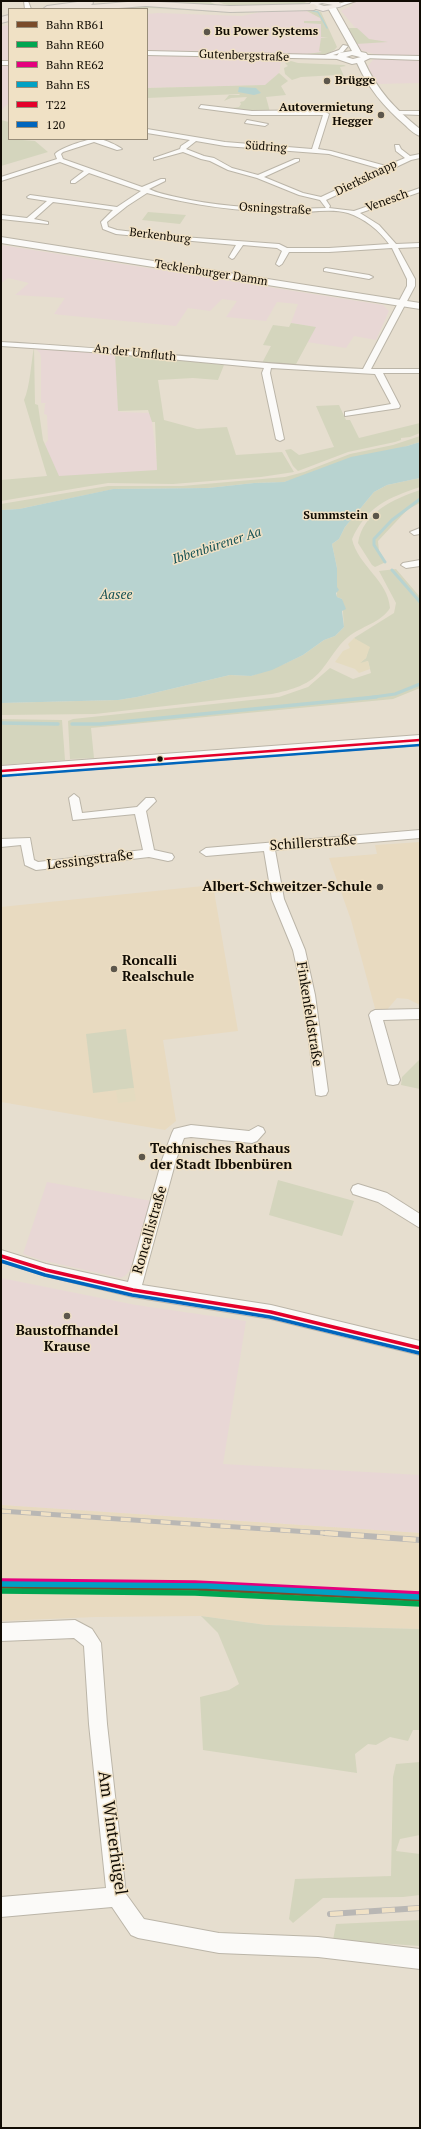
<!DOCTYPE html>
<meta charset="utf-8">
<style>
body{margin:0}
#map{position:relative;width:421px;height:2129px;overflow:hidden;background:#e6decf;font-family:"PT Serif",serif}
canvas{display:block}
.frame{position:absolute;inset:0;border:2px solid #110c04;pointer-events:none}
.legend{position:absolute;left:8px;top:8px;width:140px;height:132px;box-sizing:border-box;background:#f0e1c5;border:1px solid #978c78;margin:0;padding:5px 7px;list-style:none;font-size:12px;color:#110c04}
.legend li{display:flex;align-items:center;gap:8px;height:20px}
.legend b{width:20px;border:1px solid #978c78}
</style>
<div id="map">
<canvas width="421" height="2129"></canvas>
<div class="frame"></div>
<ul class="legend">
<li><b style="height:5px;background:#7a4b2a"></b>Bahn RB61</li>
<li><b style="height:5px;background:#00a651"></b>Bahn RE60</li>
<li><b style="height:5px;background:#e5007d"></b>Bahn RE62</li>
<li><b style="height:5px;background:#01a1c4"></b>Bahn ES</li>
<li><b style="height:5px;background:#e4002b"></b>T22</li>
<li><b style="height:5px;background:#0065bd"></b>120</li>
</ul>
</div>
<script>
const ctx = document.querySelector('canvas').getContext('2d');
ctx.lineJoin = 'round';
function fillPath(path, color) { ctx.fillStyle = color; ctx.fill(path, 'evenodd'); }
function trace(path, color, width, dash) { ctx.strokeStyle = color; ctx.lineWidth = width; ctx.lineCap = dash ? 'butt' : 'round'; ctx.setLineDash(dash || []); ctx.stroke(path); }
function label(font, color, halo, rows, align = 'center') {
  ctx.font = font + ' "PT Serif",serif'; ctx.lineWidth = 3; ctx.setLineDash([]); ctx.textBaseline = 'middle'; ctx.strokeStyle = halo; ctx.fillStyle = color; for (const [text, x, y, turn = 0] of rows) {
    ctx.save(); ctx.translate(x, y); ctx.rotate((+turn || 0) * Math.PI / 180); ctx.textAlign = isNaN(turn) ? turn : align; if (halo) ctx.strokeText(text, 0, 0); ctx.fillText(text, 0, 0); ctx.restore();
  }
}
fillPath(new Path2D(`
 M350 1H420V83L376 84 368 66 377 55 357 49 356 44 365 39 341 11 353 5Z
 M305 10 320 18 323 26V53L282 56 279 73 266 85 147 88V14L158 13 242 16 266 11Z
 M9 25V103L1 110V26Z
 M1 245 383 305 389 311 376 340 354 336 346 348 307 342 315 327 291 323 298 304 277 302 266 321 226 317 237 301 222 299 210 311 188 308 176 326 62 315 54 314 65 298 15 295 29 283 8 278 1 283Z
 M34 347 116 353 120 412 151 413 158 471 54 478 45 444 48 440 47 415 44 414 45 404 46 403H41V358L40 353Z
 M47 1182 152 1201 133 1266 126 1275 121 1278 41 1260 23 1254Z
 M1 1278 136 1305 246 1321 223 1464 420 1475V1533L1 1505Z`), '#e8d7d5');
fillPath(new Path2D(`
 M420 842V1005L408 999 397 998 385 1012H376L351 920 329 858 377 854 375 845Z
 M213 885 238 1031 163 1040 176 1121 165 1130 1 1102V907Z
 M1 1505 420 1533V1629L266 1625 201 1616 95 1617 1 1621Z`), '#e8dac0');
fillPath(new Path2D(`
 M136 1H208L219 6 112 4Z
 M216 1H309L302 4C280 6 236 11 216 1Z
 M132 6 306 8 321 12 337 47C330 57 311 55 299 55L322 52 319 51 321 38H328L321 37V24L304 23V21H321L320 18 305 10 235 13 149 8 94 9Z
 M347 28H357L369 39 388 42 356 44Z
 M291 61 298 63 344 65 346 66 340 67 345 79 337 75 301 77 292 80 285 74 284 68 288 66 285 63Z
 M279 73 288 81 281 86 286 95 266 97 270 112 232 109H238L233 108 239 107 241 104 240 102 244 101 247 97 231 98 224 101 229 95H240L239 94 147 98V88L265 85Z
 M1 120 9 122V139L35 141 48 152 1 166Z
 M148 212 186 215 180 224 142 220Z
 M291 323 316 327 295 366 262 363 271 346 263 345 273 325 289 327Z
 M34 347 35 404 38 405 43 440 59 476 157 470 155 422H152L148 410 118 411 115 354 118 353 224 365 218 380 193 378 158 380 164 420 197 429 227 427 236 455 282 452 294 472 261 477 173 484 108 483 1 501V480L47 476 24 400C30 387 31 363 34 347Z
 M339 405 346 420H350L359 438 420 423V433L410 437 401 438V440L395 442 348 452 298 471 293 466 285 450 291 449 299 455 334 447 316 406Z
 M420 436V442L407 446 284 482 254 483 208 488 114 489 19 509 1 510V504L108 486H182L285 477 304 472 350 454 393 445Z
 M420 478V487C388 498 367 506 352 539 358 566 388 580 390 608 382 622 360 627 348 637 337 646 331 658 323 668 311 685 291 690 272 694L95 714 1 715V703L118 700 137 697 230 675 251 676 284 664 303 655 324 640 335 636 344 627 342 599 337 597V568L332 544 339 539 345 527 374 492 387 485Z
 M420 490V503L408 509 378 541 379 551 386 562 375 567 372 565 358 543C363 512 394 499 420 490Z
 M396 569 420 597V688L393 699 91 728 94 758 70 759 68 721 73 719 279 697 308 687 330 668 353 679 371 673 368 661 357 665 366 658 368 650 354 638 394 613 396 603 379 571Z
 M1 719 62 720 65 760 1 765Z
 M126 1029 134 1088 93 1093 86 1034Z
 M420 1059V1089L401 1085 402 1077Z
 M278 1180 354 1201 342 1236 269 1215Z
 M201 1616 266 1625 420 1629V1730H413L408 1741 390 1737 376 1745 368 1744 355 1754 357 1773 203 1750 200 1697 229 1690 239 1684 218 1633Z
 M420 1762V1835L400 1839 396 1851 420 1854V1895L403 1897 323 1898 293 1923 289 1919 295 1879 391 1876 393 1777 396 1764Z
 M420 1920V1946L333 1940 336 1924Z`), '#d4d5bd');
fillPath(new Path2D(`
 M354 638 370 647 366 658 360 663 368 661 370 669 359 673 355 669 335 662 343 651 350 648 348 644Z
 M134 1088 136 1101 118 1103 116 1090Z`), '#e4dbc0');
fillPath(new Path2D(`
 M239 87 256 88 261 93 254 95 238 92Z
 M420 442V478L387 485 374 492 345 527 339 539 332 544 337 568V587L339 590 336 593 337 597 342 599 346 609 342 611 344 627 335 636 324 640 303 655 272 670 251 676 230 675 137 697 118 700 1 703V510L19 509 113 489 208 488 254 483 284 482 351 457 407 446Z`), '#b8d3d0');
trace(new Path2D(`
 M305 9 318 12 327 28`), '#b8d3d0', 1.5);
trace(new Path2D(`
 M385 562 374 545V539L392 520 420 499
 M392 570 420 602
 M367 698 395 694 420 684`), '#b8d3d0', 3);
trace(new Path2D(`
 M1 723 58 724
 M72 724H100L376 697`), '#b8d3d0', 3.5);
const minor = new Path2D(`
 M24 1H28L31 9H25Z
 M348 1H356L338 7 335 5Z
 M343 45 348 46 343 52 333 55 342 56 340 59 147 55V51L325 55 339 50Z
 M366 55 420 56V60L364 58Z
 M1 61H9V65H1Z
 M201 105 252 111 322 110 329 114 318 149 331 151 386 166 405 158 396 151 395 145H399L401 149 410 156 420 154V158L411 160 326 200 330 206 329 208 354 211 420 188V192L360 213 379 225 396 244 420 243V247L398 248 415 279V286L371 369H420V373H383L400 406 399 408 345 416V412L391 404 375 374 271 368 270 373 284 439 280 441 276 439 262 373 264 368 106 353 1 346V342C122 348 242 364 363 369L407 286V279L392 248 329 252H289L282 264 279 266 276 264 282 251 277 248 243 245 234 258 232 259 229 257 236 245 116 234 103 229 101 222 113 210 53 202 34 219 48 222V224L1 219V215L27 218 47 201 28 198 27 197 30 195 117 207 141 191 89 173 75 183H71V181L84 171 60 162 1 181V177L57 159 55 154C60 148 91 137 100 139 105 140 117 145 122 149L117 150 94 142 63 152 61 154 63 159 142 187 161 179H165V181L149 189C157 193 167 195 176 197 224 208 276 210 326 208L320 200 299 195 257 178 228 170 210 161 201 159 183 152 154 160V158L180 149 181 146 190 140 147 133V129L225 142 312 149 323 115H252L199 108ZM196 141 225 146 329 154 381 169 321 197 303 193 264 177 299 161V159H295L258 175 232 168 214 158 204 156 186 149ZM147 193C193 206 240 211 288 213 307 213 330 208 348 213 364 218 380 231 389 244L329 248H287L279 244 169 236 117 230 108 227 107 222 127 206Z
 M396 111H420V115L394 114Z
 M247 120 268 124 265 126 245 123Z
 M326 268 369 275 373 277 369 279 324 271V269Z
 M420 528V534L414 535 410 532Z
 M420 560V566L406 568 401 565 403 563Z
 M74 794 79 798 82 813 137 807 146 798H154L156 801 146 811 154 850 172 854 174 857 172 860 168 861 149 857 36 870 25 865 21 845 1 847V839L30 838 34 860 38 862 143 850 135 814 73 820 69 798Z
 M420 830V838L275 850 284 899 305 950 315 995 328 1091 326 1095 321 1096 316 1095 303 995 293 950 272 899 264 851 206 856 200 852 206 848Z
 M420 1009V1019L383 1020 400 1080 398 1084 393 1085 388 1084 369 1015 371 1012 375 1010Z
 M191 1125 249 1131 258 1126 263 1128 265 1132 257 1141 252 1143 191 1137 184 1138 176 1160 142 1285 271 1305 420 1341V1355L271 1319 133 1297 46 1276 1 1262V1250L46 1264 128 1282 162 1160 172 1133 174 1129Z
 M358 1184 387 1193 420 1214V1228L378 1202 353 1194 351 1190 353 1186Z
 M75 1620 92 1629 101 1643 107 1724 126 1894 144 1919 219 1933 318 1937 420 1949V1969L318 1957 219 1953 138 1938 131 1935 112 1907 1 1917V1897L106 1888 89 1724 84 1646 74 1638 1 1641V1623Z`);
const secondary = new Path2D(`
 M329 6H335L361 52 366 53 370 58 364 61C377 90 395 109 420 129V136C414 134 409 129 405 125 384 107 368 88 357 63L352 64 337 59 336 57 339 53 352 51 328 8ZM352 55 360 57H361L353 59 346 57Z
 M1 237 420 303V309L1 243Z
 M420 735V745L1 776V766Z`);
const primary = new Path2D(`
 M312 1H338L342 6 323 11 310 7 309 5ZM322 3 333 5 324 6 318 4Z`);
const motorway = new Path2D(`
 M85 1H92L93 3 91 5 140 1 230 6 314 4 318 7 314 10 230 12 146 6 105 9H43L47 6Z
 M9 15V21L1 23V17Z`);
trace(minor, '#bbb5a8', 2);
trace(secondary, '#bbb5a8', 2);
trace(primary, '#c2beb7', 2);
trace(motorway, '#c2beb7', 2);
fillPath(minor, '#fbfaf8');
fillPath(secondary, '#fbfaf8');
fillPath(primary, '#f3ece7');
fillPath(motorway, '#ede4db');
const railFar1 = new Path2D(`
 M1 1511 339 1534`);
const rail = new Path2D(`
 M325 1533 420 1540
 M330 1914 420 1908`);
trace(railFar1, '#b9b7b4', 5);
trace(rail, '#b9b7b4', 6);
trace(railFar1, '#f0e1c5', 3.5, [10]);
trace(rail, '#f0e1c5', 4.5, [13]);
trace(new Path2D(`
 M1 771 420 740`), '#e4002b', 2.5);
trace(new Path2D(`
 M1 1256 46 1270 133 1290 271 1312 420 1348`), '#e4002b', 3.5);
trace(new Path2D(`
 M1 776 420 745`), '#0065bd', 2.5);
trace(new Path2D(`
 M1 1261 45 1275 132 1295 270 1317 419 1353`), '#0065bd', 3.5);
trace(new Path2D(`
 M1 1586 195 1588 420 1599`), '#7a4b2a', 5.5);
trace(new Path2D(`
 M1 1591 195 1593 420 1604`), '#00a651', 5.5);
trace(new Path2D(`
 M1 1581 195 1583 420 1594`), '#e5007d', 5.5);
trace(new Path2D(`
 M1 1584 207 1586 419 1597`), '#01a1c4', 5.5);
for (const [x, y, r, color] of [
 [207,32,4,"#5c564b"],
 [327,81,4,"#5c564b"],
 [381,115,4,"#5c564b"],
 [376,516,4,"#5c564b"],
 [160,759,3.5,"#110c04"],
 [380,887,4,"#5c564b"],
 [114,969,4,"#5c564b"],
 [142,1157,4,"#5c564b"],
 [67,1316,4,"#5c564b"]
]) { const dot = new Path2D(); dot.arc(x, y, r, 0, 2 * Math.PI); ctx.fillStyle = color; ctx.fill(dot); trace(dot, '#f0e1c5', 1.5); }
label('bold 12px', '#110c04', '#f0e1c5', [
 ["Bu Power Systems",215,32],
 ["Brügge",335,81],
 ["Autovermietung",373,108,"right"],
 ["Hegger",373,122,"right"],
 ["Summstein",368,516,"right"]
], 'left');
label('12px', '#110c04', '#f0e1c5', [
 ["Gutenbergstraße",244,56,2],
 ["Südring",266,147,4],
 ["Dierksknapp",366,178,-26],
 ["Venesch",387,201,-20],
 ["Osningstraße",275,209,3],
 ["Berkenburg",160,236,7],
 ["Tecklenburger Damm",211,273,9],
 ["An der Umfluth",135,353,6]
]);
label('italic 13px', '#145154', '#f0e1c5', [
 ["Ibbenbürener Aa",217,546,-18],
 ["Aasee",116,595]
]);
label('14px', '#110c04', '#f0e1c5', [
 ["Schillerstraße",313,843,-4],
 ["Lessingstraße",90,860,-7],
 ["Finkenfeldstraße",309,1014,81],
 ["Roncallistraße",150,1230,-74]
]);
label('bold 14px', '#110c04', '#f0e1c5', [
 ["Albert-Schweitzer-Schule",372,887,"right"],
 ["Roncalli",122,961],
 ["Realschule",122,977],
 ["Technisches Rathaus",150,1149],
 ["der Stadt Ibbenbüren",150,1165],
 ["Baustoffhandel",67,1331,"center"],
 ["Krause",67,1347,"center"]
], 'left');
label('17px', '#110c04', '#f0e1c5', [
 ["Am Winterhügel",112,1833,82]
]);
</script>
